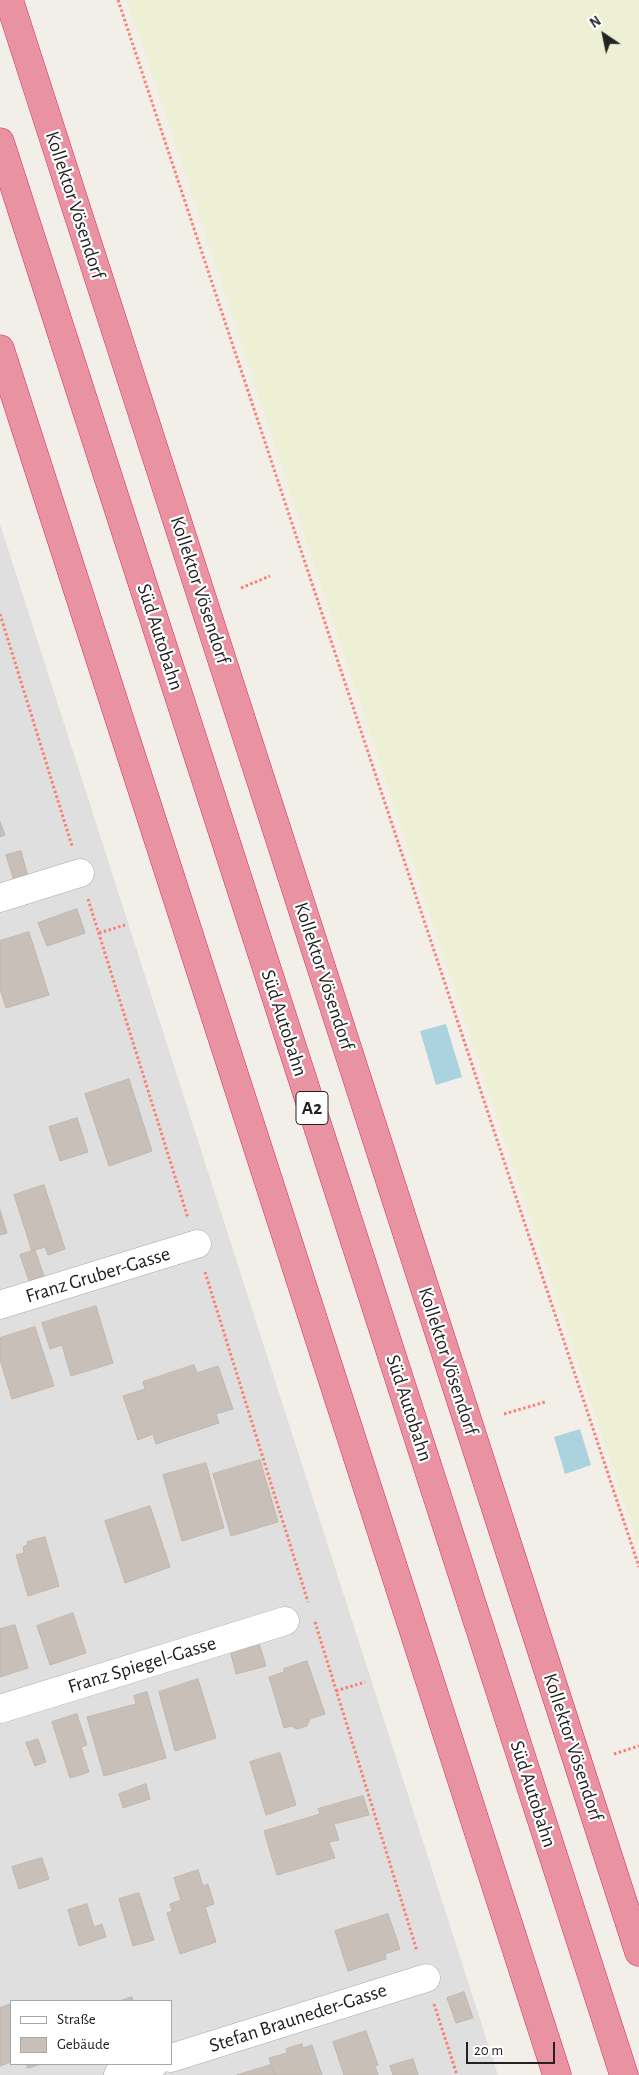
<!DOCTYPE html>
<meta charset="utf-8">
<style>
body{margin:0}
#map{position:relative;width:639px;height:2075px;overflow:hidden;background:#f2efe9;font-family:"Alegreya Sans",sans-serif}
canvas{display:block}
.legend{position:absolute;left:10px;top:2000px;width:162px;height:65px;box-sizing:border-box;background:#fff;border:1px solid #a7a7a7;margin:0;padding:6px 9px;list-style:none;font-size:15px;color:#222}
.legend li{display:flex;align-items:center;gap:10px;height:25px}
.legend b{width:25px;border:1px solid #a7a7a7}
.north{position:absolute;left:579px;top:10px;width:50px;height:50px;-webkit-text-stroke:4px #fff;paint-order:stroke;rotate:326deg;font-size:14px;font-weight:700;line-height:20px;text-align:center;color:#222}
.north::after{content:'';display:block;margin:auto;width:18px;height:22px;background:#222;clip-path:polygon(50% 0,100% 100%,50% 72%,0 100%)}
.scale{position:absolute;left:466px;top:2042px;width:89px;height:22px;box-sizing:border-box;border:2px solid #222;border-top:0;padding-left:6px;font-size:15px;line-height:18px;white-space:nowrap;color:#222;-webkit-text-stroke:4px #fff;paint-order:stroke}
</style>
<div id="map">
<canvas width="639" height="2075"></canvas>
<ul class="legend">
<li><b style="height:6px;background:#fff"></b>Straße</li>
<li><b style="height:14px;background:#c7bfb8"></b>Gebäude</li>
</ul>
<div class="north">N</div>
<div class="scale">20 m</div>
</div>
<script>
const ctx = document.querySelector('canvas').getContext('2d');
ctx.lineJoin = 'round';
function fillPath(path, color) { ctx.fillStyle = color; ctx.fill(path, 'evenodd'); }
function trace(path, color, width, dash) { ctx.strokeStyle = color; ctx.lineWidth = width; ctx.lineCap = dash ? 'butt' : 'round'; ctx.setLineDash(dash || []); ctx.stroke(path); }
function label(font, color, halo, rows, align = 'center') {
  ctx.font = font + ' "Alegreya Sans",sans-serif'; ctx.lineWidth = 4.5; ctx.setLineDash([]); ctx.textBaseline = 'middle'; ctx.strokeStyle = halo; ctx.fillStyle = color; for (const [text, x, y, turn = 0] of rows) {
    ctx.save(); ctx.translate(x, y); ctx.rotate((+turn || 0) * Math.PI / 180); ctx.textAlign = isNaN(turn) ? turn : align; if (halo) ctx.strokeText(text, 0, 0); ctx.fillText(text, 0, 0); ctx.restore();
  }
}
fillPath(new Path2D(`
 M0 524 498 2075H0ZM11 2001H171V2064H11Z`), '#e0dfdf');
fillPath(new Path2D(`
 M126 0H639V1547L144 50Z`), '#eef0d5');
fillPath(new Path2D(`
 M446 1024 462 1077 436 1085 420 1031Z
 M580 1429 591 1465 565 1474 554 1437Z`), '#aad3df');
const building = new Path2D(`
 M0 822 5 835 0 837Z
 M21 851 28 877 14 881 6 855Z
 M77 909 85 933 47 946 38 923Z
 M29 932 49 995 6 1008 0 989V941Z
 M129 1079 152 1151 109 1166 85 1094Z
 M77 1118 88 1152 60 1161 49 1127Z
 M44 1185 65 1249 48 1255 45 1247 32 1251 14 1195Z
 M0 1210 7 1233 0 1235Z
 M35 1250 44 1276 29 1281 20 1255Z
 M96 1306 113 1363 71 1376 62 1345 50 1349 42 1323Z
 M35 1327 54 1386 12 1399 0 1360V1338Z
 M194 1365 197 1373 218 1366 233 1409 216 1414 219 1423 156 1444 153 1434 138 1440 123 1396 145 1389 143 1382Z
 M260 1460 278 1522 231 1536 213 1474Z
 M206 1463 224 1528 182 1541 163 1475Z
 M150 1506 170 1567 125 1583 105 1521Z
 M45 1537 59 1586 28 1596 16 1555 24 1553 23 1547 28 1544 27 1542Z
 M73 1613 86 1653 50 1665 37 1626Z
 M15 1625 28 1668 0 1677V1629Z
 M259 1643 266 1666 236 1674 231 1654Z
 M307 1661 325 1714 310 1719 307 1726 297 1729 291 1726 284 1728 269 1677 284 1672V1669Z
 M198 1679 216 1738 175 1751 159 1692Z
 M147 1692 166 1758 104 1776 87 1717 136 1704 134 1696Z
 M77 1714 87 1745 81 1747 89 1772 70 1778 52 1722Z
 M38 1739 46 1762 35 1766 26 1743Z
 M280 1753 296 1805 266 1815 250 1762Z
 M146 1784 150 1799 123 1808 119 1794Z
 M363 1796 369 1815 334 1824 339 1840 329 1842 335 1858 277 1875 264 1831 320 1814 318 1809Z
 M42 1858 49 1879 19 1889 12 1867Z
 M198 1870 203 1886 208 1884 214 1904 205 1907 216 1942 180 1954 167 1913 172 1911 170 1904 181 1900 174 1878Z
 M139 1893 154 1940 133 1946 119 1899Z
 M87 1904 94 1927 102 1924 106 1937 79 1946 68 1910Z
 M388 1914 400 1949 385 1954 386 1959 348 1971 335 1931Z
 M464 1992 473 2018 456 2023 447 1998Z
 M132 1997 133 2001H120Z
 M11 2004V2062L0 2066V2008Z
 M366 2031 378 2065 375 2066 378 2075H344L333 2042Z
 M302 2044 303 2048 312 2045 322 2075H275L269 2058 287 2053 286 2049Z
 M413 2059 418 2075H393L390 2066Z
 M27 2064H41L28 2068Z
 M271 2065 275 2075H237Z`);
fillPath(building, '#c7bfb8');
trace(building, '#c4b6ab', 1);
const minor = new Path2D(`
 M0 898 80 873
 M0 1305 197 1244
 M0 1709 285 1621
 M171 2058 426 1978
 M118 2075 154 2064`);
const highway = new Path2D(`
 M9 0 639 1952
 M0 142 624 2075
 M0 349 557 2075`);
trace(minor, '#a9a9a9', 29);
trace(highway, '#dc2a67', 29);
trace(new Path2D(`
 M118 0 639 1567
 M241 588 270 576
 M0 614 72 846
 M88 899 188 1218
 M99 933 125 925
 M205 1272 308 1602
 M504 1414 545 1402
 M315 1622 417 1951
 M336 1691 365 1682
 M614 1754 639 1746
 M434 2004 457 2075`), '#fa8072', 3, [2.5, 2.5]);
trace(minor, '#fff', 28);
trace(highway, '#e892a2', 28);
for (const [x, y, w] of [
 [312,1108,32]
]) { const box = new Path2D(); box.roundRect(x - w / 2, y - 16.5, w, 33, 4); ctx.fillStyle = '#fff'; ctx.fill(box); trace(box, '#222', 1); }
label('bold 19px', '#222', null, [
 ["A2",312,1108]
]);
label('20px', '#222', '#fff', [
 ["Kollektor Vösendorf",75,205,72],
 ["Kollektor Vösendorf",200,590,72],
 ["Süd Autobahn",160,637,72],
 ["Kollektor Vösendorf",324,976,72],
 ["Süd Autobahn",284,1023,72],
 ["Franz Gruber-Gasse",98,1275,-17],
 ["Kollektor Vösendorf",448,1361,72],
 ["Süd Autobahn",409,1408,72],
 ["Franz Spiegel-Gasse",142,1665,-17],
 ["Kollektor Vösendorf",573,1747,72],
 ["Süd Autobahn",533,1794,72],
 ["Stefan Brauneder-Gasse",298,2018,-18]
]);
</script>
